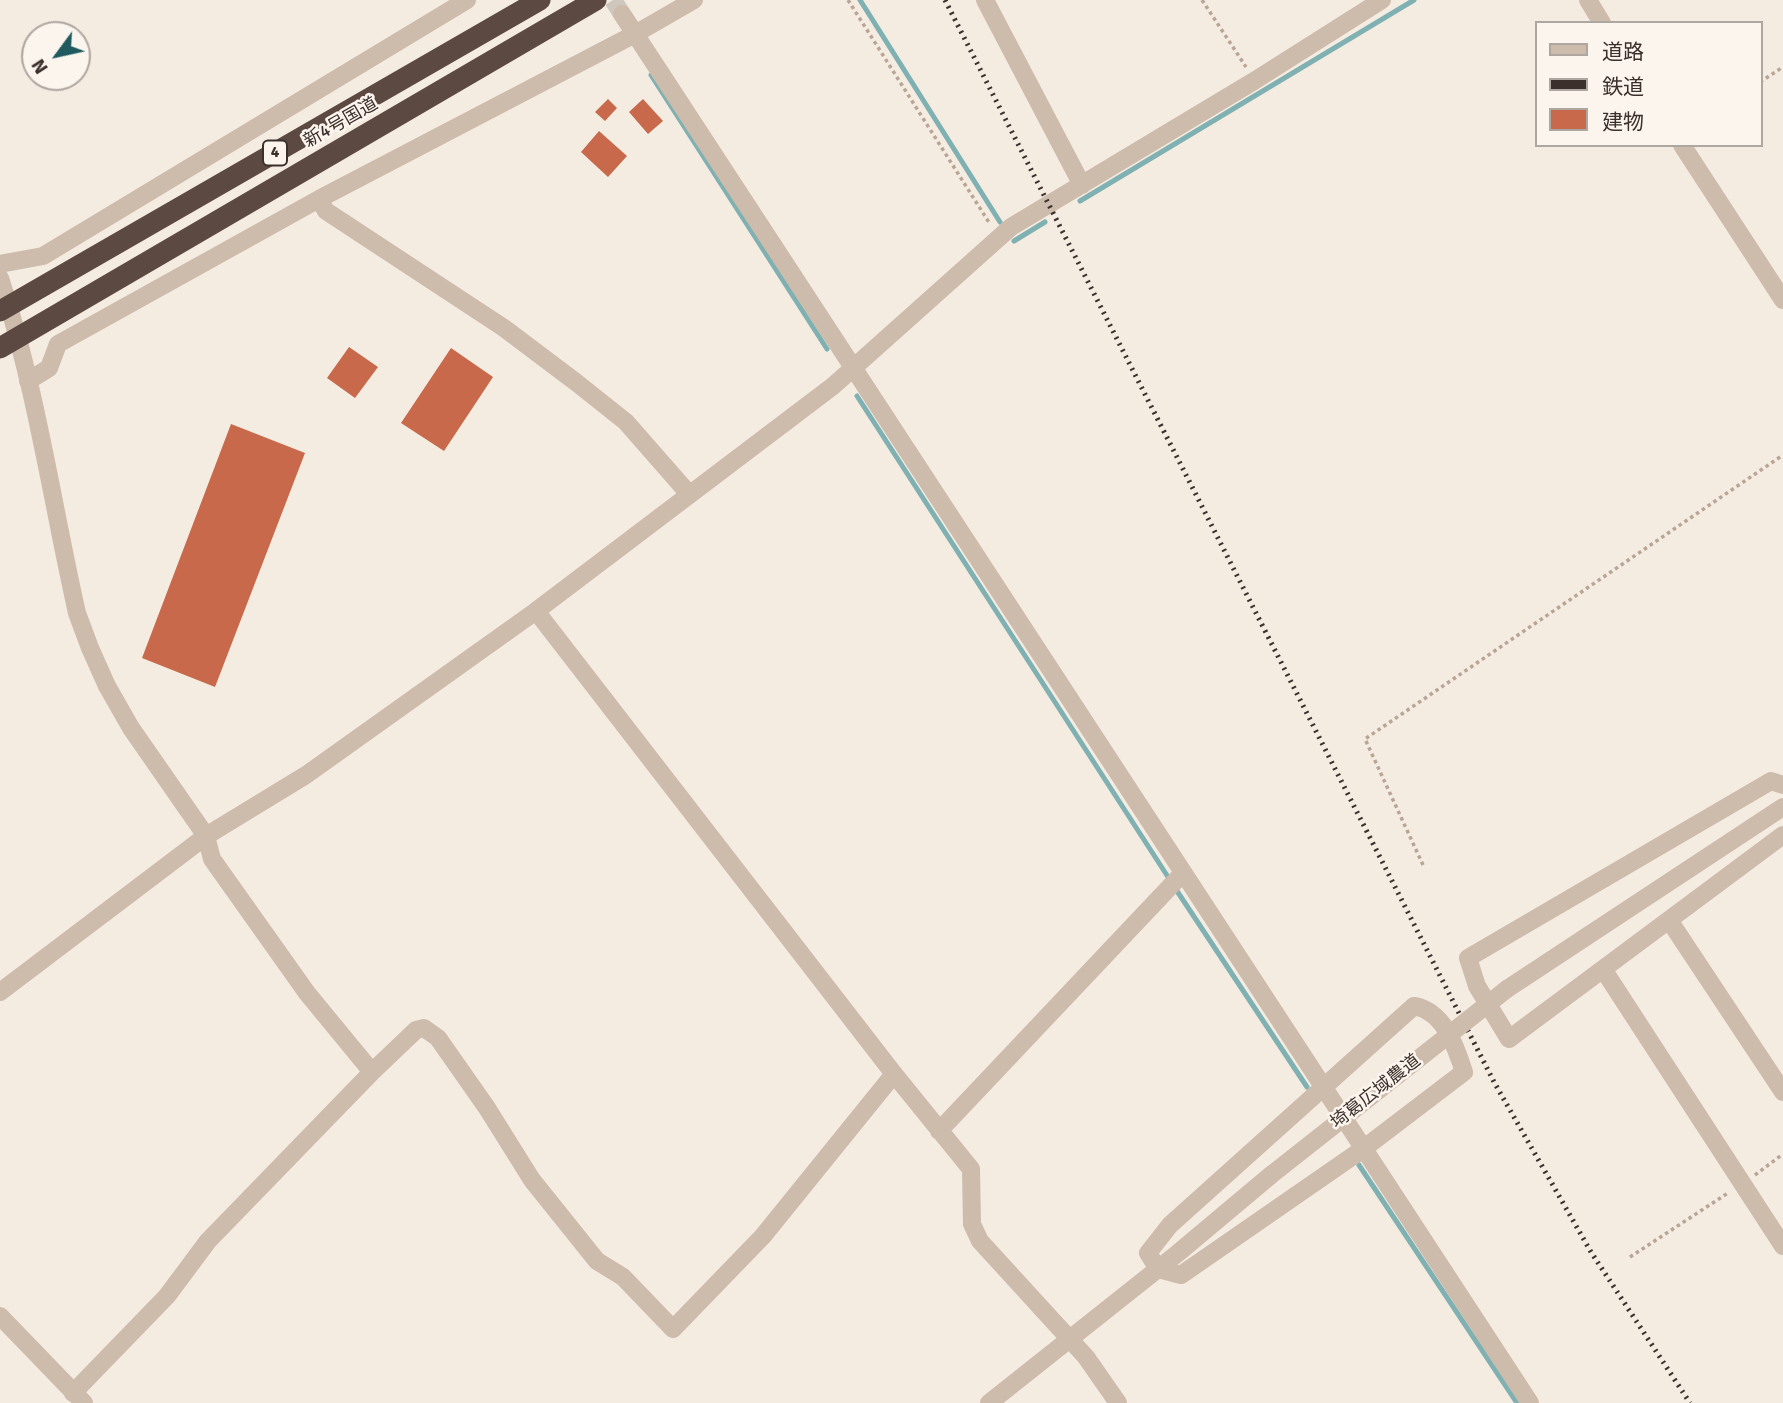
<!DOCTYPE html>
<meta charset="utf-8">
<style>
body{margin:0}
#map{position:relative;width:1783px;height:1403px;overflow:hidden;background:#f4ebe1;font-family:Signika,"Noto Sans JP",sans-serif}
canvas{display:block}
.legend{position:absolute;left:1535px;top:21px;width:228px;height:126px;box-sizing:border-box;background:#fbf5ee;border:2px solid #aea6a0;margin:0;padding:9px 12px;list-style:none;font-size:21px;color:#3b302b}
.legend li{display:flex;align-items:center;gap:14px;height:35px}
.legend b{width:35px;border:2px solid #aea6a0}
.north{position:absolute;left:21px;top:21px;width:70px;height:70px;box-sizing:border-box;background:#fbf5ee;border:2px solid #aea6a0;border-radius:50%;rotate:237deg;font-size:19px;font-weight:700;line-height:28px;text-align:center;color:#3b302b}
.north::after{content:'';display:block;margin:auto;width:24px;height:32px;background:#1f5a5e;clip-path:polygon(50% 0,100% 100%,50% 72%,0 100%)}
</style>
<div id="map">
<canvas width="1783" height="1403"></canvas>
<ul class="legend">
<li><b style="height:9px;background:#cdbbac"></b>道路</li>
<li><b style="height:9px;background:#3b302b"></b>鉄道</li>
<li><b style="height:19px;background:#c8694b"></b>建物</li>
</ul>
<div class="north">N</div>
</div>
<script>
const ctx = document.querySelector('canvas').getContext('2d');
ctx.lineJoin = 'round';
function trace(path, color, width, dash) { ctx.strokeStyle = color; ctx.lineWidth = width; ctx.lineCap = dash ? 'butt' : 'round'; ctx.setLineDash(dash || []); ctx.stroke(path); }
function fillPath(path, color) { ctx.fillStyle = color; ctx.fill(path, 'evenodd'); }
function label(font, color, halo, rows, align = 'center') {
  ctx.font = font + ' Signika,"Noto Sans JP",sans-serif'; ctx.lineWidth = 5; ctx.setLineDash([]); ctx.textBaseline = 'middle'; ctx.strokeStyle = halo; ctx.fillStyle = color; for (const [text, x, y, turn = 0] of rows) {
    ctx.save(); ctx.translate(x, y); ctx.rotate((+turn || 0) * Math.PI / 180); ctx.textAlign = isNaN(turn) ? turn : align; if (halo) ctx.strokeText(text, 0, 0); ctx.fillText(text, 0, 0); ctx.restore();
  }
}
trace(new Path2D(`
 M860 0 1000 222
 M651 75 827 349
 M1080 201 1414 0
 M1014 241 1045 222
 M857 396 1170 880
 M1175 888 1307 1087
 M1359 1165 1517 1403`), '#7fb0b2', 5);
fillPath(new Path2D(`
 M608 99 617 108 605 121 595 112Z
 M643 99 663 121 648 134 629 112Z
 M599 131 627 156 608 177 581 152Z
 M349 347 378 367 355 398 327 378Z
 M451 348 493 377 444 451 401 423Z
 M231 424 305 453 215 687 142 658Z`), '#c8694b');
trace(new Path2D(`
 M613 0 622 14`), '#cfc6bd', 18, [18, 9]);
trace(new Path2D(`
 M848 0 990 224
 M1202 0 1246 67
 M1760 82 1783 67
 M1423 865 1365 739 1783 455
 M1755 1175 1783 1154
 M1630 1257 1728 1193`), '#b9a596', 3.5, [3.5, 3.5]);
trace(new Path2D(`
 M985 0 1082 185
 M1588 0 1602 23
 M622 14 1530 1403
 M1682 145 1783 300
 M319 199 326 211 504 328 577 383 626 422 689 494
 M0 264 43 256 467 0
 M0 278C36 387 52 502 77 613L90 648 107 686 131 728 206 836 212 859 307 993 372 1072
 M28 381 49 368 58 344 319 199 635 34 694 0
 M536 611 894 1074 971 1169 972 1224 980 1241 1086 1357 1118 1403
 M1783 785 1771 781 1468 958 1477 986 1509 1039 1783 835
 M1669 920 1783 1092
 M1603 969 1783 1246
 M1507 989 1783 807
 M0 992 206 836 306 775 536 611 833 386 1011 227 1254 81 1382 0
 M1414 1006C1444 1011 1456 1047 1464 1072L1363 1149 1181 1275 1158 1269 1148 1253 1170 1225Z
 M939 1131 1182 874
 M0 1316 84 1403
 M73 1393 167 1296 208 1241 372 1072 416 1030 424 1028 438 1038 487 1108 532 1180 597 1261 623 1277 673 1329 763 1236 894 1074
 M989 1403 1178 1253 1271 1175`), '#cdbbac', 18);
trace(new Path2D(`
 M0 311 540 0
 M0 348 596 0`), '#5c4a42', 21);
trace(new Path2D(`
 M945 0 1494 1082 1591 1252 1690 1403`), '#3b302b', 5, [2, 5]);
trace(new Path2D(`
 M1271 1175 1507 989`), '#cdbbac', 18);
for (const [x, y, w] of [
 [275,153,24]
]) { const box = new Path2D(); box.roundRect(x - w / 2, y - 12.5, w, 25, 5); ctx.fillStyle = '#fbf5ee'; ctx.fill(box); trace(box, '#3b302b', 2); }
label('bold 16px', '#3b302b', null, [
 ["4",275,153]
]);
label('18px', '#3b302b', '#fbf5ee', [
 ["新4号国道",341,123,-30],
 ["埼葛広域農道",1376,1092,-38]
]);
</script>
